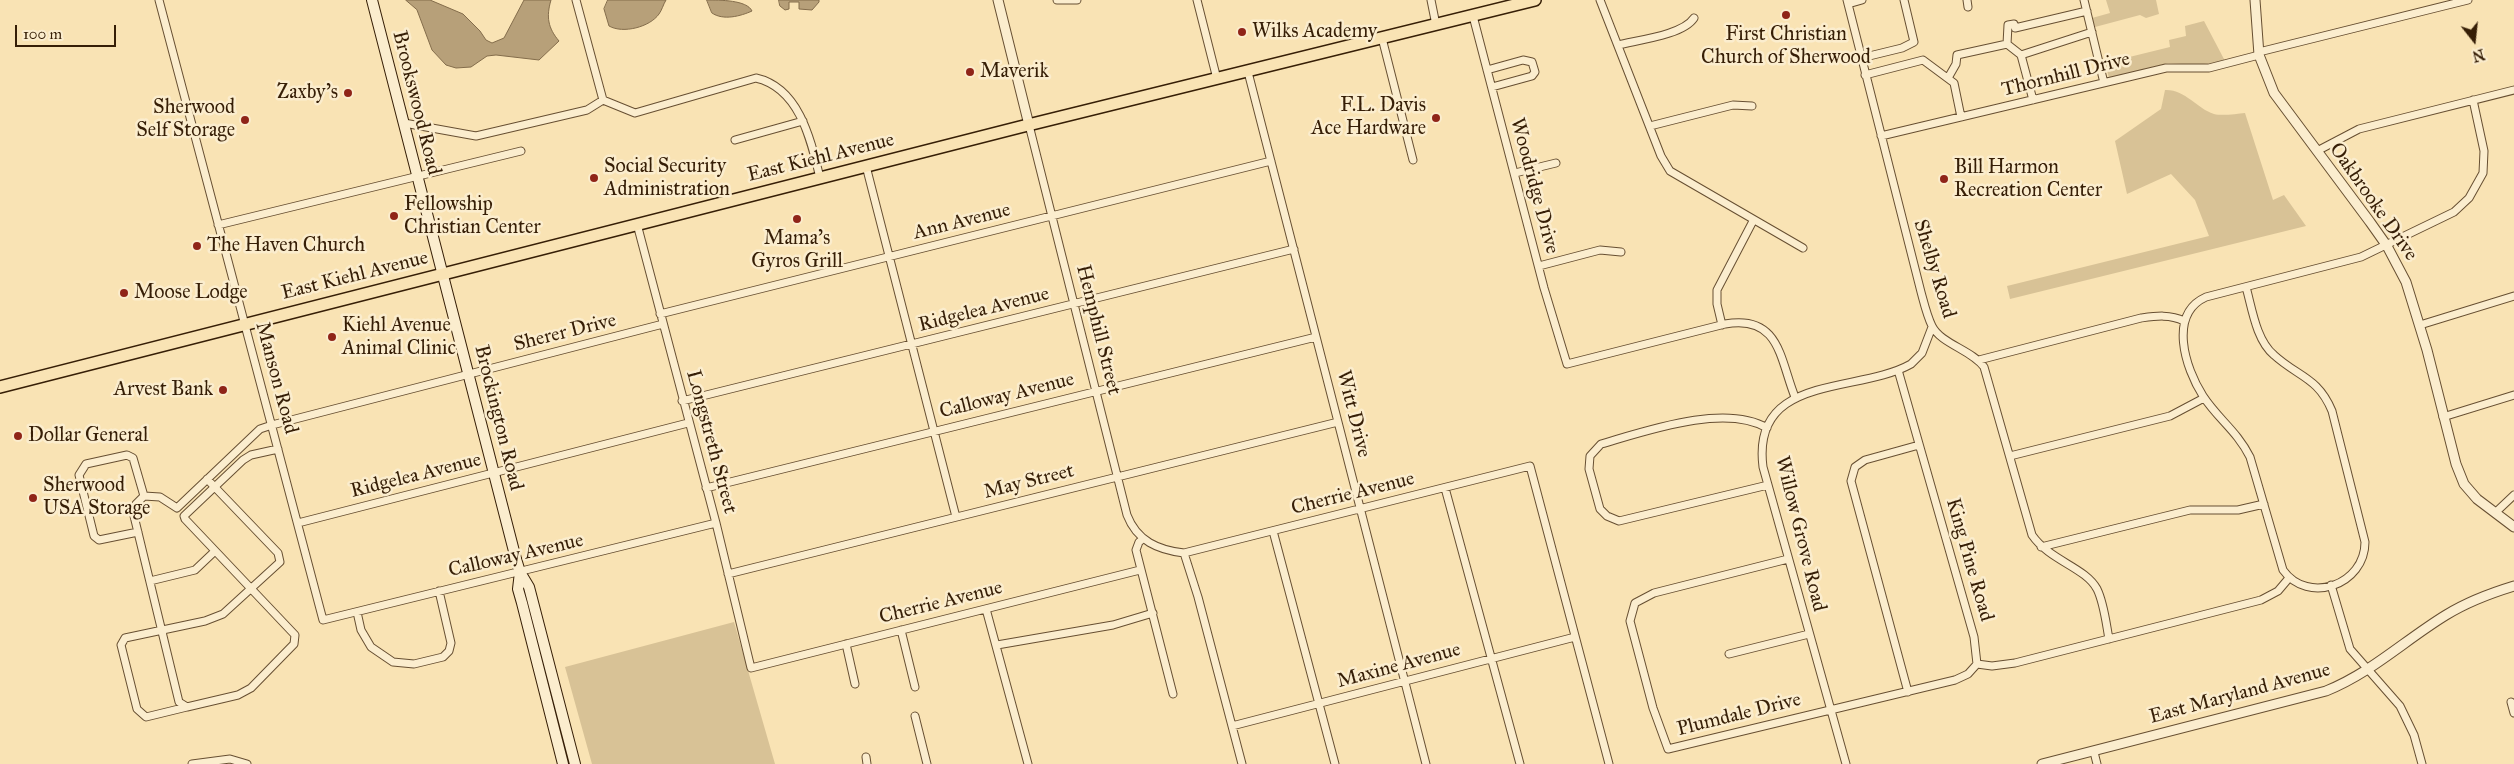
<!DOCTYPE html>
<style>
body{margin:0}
#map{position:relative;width:2514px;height:764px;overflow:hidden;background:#f9e3b4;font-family:"IM FELL Great Primer",serif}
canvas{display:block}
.north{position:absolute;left:2449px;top:15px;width:50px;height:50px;-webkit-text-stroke:4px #fbedce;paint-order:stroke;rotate:164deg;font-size:14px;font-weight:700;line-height:20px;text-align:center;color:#361e06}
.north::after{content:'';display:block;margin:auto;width:18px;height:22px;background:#361e06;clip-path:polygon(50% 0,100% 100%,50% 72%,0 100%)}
.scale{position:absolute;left:15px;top:25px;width:101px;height:22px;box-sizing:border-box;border:2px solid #361e06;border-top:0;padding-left:6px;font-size:15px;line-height:18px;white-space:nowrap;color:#361e06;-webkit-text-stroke:4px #fbedce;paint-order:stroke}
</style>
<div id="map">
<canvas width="2514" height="764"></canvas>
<div class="north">N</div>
<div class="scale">100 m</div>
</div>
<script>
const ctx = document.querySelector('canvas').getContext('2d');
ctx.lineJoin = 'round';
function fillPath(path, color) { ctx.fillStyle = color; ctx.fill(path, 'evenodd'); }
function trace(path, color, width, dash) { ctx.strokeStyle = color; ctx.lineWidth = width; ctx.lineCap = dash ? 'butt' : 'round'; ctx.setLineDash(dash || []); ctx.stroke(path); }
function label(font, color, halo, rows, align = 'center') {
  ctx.font = font + ' "IM FELL Great Primer",serif'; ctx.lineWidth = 5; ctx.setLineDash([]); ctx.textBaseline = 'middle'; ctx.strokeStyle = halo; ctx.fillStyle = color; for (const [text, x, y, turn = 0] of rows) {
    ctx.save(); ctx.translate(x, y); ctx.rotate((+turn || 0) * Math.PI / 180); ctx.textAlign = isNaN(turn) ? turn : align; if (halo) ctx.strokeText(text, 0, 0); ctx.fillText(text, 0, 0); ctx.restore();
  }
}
fillPath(new Path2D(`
 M2106 0H2156L2159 14 2146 18 2140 15 2095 27 2092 18 2110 13Z
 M2204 21 2225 61 2197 65 2168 63 2109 78 2105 63 2170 47 2169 40 2186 36 2185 26Z
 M2165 90C2185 89 2196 108 2214 114 2222 116 2236 114 2245 113L2273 200 2284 195 2306 226 2010 299 2007 286 2209 236 2195 200 2171 174 2127 194 2115 141 2161 109Z
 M734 622 775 764H592L565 667Z`), '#d8c296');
const water = new Path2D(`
 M406 0H430L463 14 480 31 486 40 492 43 504 38 524 0H551C546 17 548 28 559 41L539 60 496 55 487 56 471 67 456 68 446 65 432 50 417 10Z
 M608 0H666C663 5 662 10 659 14 650 27 623 34 609 26L604 9Z
 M707 0C720 0 747 0 752 11 741 16 723 21 712 13Z
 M779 0H819V2L812 10 799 9V2H789V9L785 10 780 6Z`);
fillPath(water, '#b7a079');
trace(water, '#836c4b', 1);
const minor = new Path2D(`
 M159 0 323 620 716 523
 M576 0 603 100
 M1057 0H1077
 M1197 0 1217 79
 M1431 0 1436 25
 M1600 0 1661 156 1670 171 1803 248
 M1847 0 1921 292C1924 303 1927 316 1932 326 1941 344 1972 350 1984 367L2032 535C2050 561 2085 567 2097 589 2104 603 2106 623 2109 639
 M1967 0 1968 7
 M2084 0 2104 83
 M1848 4 1862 0
 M1473 16 1544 288 1567 364 1725 324C1780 314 1780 360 1795 397
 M1382 38 1413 160
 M2007 44 2021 55 2033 100
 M1618 45C1638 40 1683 35 1694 18
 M2259 52 2468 0
 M2021 55 2092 32
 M1861 58 1902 48 1914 42 1904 0
 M1487 70 1523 60 1532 62 1535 72 1532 76 1492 87
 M1248 72 1426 764
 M1865 75 1923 60 1954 83 1961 117
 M1948 78 1956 64 1957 55 2007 44 2008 25 2014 24 2015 28 2087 11
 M404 123 476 136 587 110 603 100 635 113 756 78C800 88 811 141 820 178
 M1029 125 1127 515C1137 541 1158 550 1184 553L1530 466 1609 764
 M1650 126 1733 105 1752 106
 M1881 136 2166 68H2209L2259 55
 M735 140 803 121
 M2317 151 2359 129 2514 90
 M866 166 956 517
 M1515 173 1556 163
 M637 224 716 523 751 668 1140 570
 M218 225 521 151
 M1539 266 1600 250 1621 252
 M2246 287C2252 308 2256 340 2274 355 2298 377 2318 377 2332 411L2365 542C2365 585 2308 605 2283 570L2250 457C2237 431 2218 419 2203 396 2185 368 2168 314 2206 297L2361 257 2454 212 2469 198 2483 173 2484 151 2473 100
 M660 314 1271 161
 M1722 325 1717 304V290L1753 221
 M2420 325 2514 296
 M1979 360 2141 318C2156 316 2170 314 2184 321
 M682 401 1294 249
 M2443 417 2514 395
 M1767 428C1725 403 1646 431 1601 444L1590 456 1589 469 1600 509 1607 516 1619 521 1768 485
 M278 449 251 455 243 460 184 516 185 519 295 635 294 644 251 688 238 695 187 707 179 702 134 516 136 504 144 496 160 497 177 508 260 429 272 425 663 324
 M2010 456 2170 416 2204 398
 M706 488 1316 337
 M1445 488 1520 764
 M2495 513 2514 495
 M298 523 688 423
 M1273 531 1335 764
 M138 532 99 540 94 536 79 475 86 464 127 455 133 458 144 496
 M1143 539 1139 542 1136 550 1173 694
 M2041 547 2190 510H2238L2264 504
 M1184 553 1198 597 1242 764
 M1788 559 1654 593 1635 603 1630 621 1653 708 1668 749 1955 680 1968 674 1977 664 1974 637 1898 370
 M728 574 1338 422
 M150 581 195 570 215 551
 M2331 585 2350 649 2400 706 2414 735 2422 764
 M986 609 1028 764
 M357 612 361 630 371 647 393 662 414 664 443 657 449 651 451 643 439 591
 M901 630 915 687
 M846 644 855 684
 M997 645 1113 625 1153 613
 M1729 654 1809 634
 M1977 664 1992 666 2015 663 2261 600 2278 591 2289 578
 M1908 692 1851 481 1855 467 1865 460 1919 445
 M2511 702 2514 713
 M187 707 146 717 137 709 121 645 125 638 205 621 223 614 280 562 278 553 207 479
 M915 716 927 764
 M1232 726 1575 637
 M2094 752 2097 764
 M866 757 867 764
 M192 764 230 759 247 764
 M1846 764 1763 467C1751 373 1858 394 1911 364L1922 353 1932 327`);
const tertiary = new Path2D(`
 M998 0 1029 125
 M2255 0 2259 55 2274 93 2370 222 2387 246 2406 282 2427 350 2456 464 2464 484 2477 499 2514 527
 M2042 764 2326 691C2371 673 2405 640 2446 615 2467 602 2491 593 2514 586`);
const secondary = new Path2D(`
 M372 0 516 559 520 572 529 587 575 764
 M520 572 518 589 522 603 563 764`);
const primary = new Path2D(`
 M0 387 1020 127 1535 0`);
trace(minor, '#674f32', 9);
trace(tertiary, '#674f32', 11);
trace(secondary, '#361e06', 12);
trace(primary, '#361e06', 14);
trace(minor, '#fbedce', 7);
trace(tertiary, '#fbedce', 9);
trace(secondary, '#fbedce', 10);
trace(primary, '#f9e3b4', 11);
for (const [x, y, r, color] of [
 [1786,15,5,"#8f2418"],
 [1242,32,5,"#8f2418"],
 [970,72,5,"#8f2418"],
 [348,93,5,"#8f2418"],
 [1436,118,5,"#8f2418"],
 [245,120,5,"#8f2418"],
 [594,178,5,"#8f2418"],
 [1944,179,5,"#8f2418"],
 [394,216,5,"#8f2418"],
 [797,219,5,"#8f2418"],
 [197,246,5,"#8f2418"],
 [124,293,5,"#8f2418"],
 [332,337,5,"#8f2418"],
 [223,390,5,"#8f2418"],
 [18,436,5,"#8f2418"],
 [33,498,5,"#8f2418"]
]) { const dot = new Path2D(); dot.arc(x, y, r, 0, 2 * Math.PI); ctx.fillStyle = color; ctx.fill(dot); trace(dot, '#fbedce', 2); }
label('20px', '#361e06', '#fbedce', [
 ["Wilks Academy",1252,32],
 ["First Christian",1786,35,"center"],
 ["Church of Sherwood",1786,58,"center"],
 ["Maverik",980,72],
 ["Zaxby's",338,93,"right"],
 ["F.L. Davis",1426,106,"right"],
 ["Ace Hardware",1426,129,"right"],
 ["Sherwood",235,108,"right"],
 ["Self Storage",235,131,"right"],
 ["Social Security",604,167],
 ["Administration",604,190],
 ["Bill Harmon",1954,168],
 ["Recreation Center",1954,191],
 ["Fellowship",404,205],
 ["Christian Center",404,228],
 ["Mama's",797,239,"center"],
 ["Gyros Grill",797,262,"center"],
 ["The Haven Church",207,246],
 ["Moose Lodge",134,293],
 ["Kiehl Avenue",342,326],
 ["Animal Clinic",342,349],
 ["Arvest Bank",213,390,"right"],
 ["Dollar General",28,436],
 ["Sherwood",43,486],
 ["USA Storage",43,509]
], 'left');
label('20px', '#361e06', '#fbedce', [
 ["Thornhill Drive",2066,75,-14],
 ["Brookswood Road",416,103,76],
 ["East Kiehl Avenue",821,158,-14],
 ["Woodridge Drive",1534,186,75],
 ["Oakbrooke Drive",2373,202,55],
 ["Ann Avenue",962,222,-14],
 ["Shelby Road",1934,269,73],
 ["East Kiehl Avenue",355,276,-14],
 ["Ridgelea Avenue",984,310,-14],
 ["Hemphill Street",1098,330,76],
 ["Sherer Drive",565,333,-14],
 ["Manson Road",276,378,75],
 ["Calloway Avenue",1007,396,-14],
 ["Witt Drive",1353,414,76],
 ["Brockington Road",498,418,76],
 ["Longstreth Street",711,442,75],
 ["Ridgelea Avenue",416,476,-14],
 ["May Street",1029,482,-14],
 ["Cherrie Avenue",1353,494,-14],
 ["Willow Grove Road",1800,534,76],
 ["Calloway Avenue",516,556,-13],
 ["King Pine Road",1969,560,74],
 ["Cherrie Avenue",941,603,-14],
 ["Maxine Avenue",1399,666,-15],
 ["East Maryland Avenue",2240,694,-15],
 ["Plumdale Drive",1739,715,-14]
]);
</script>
